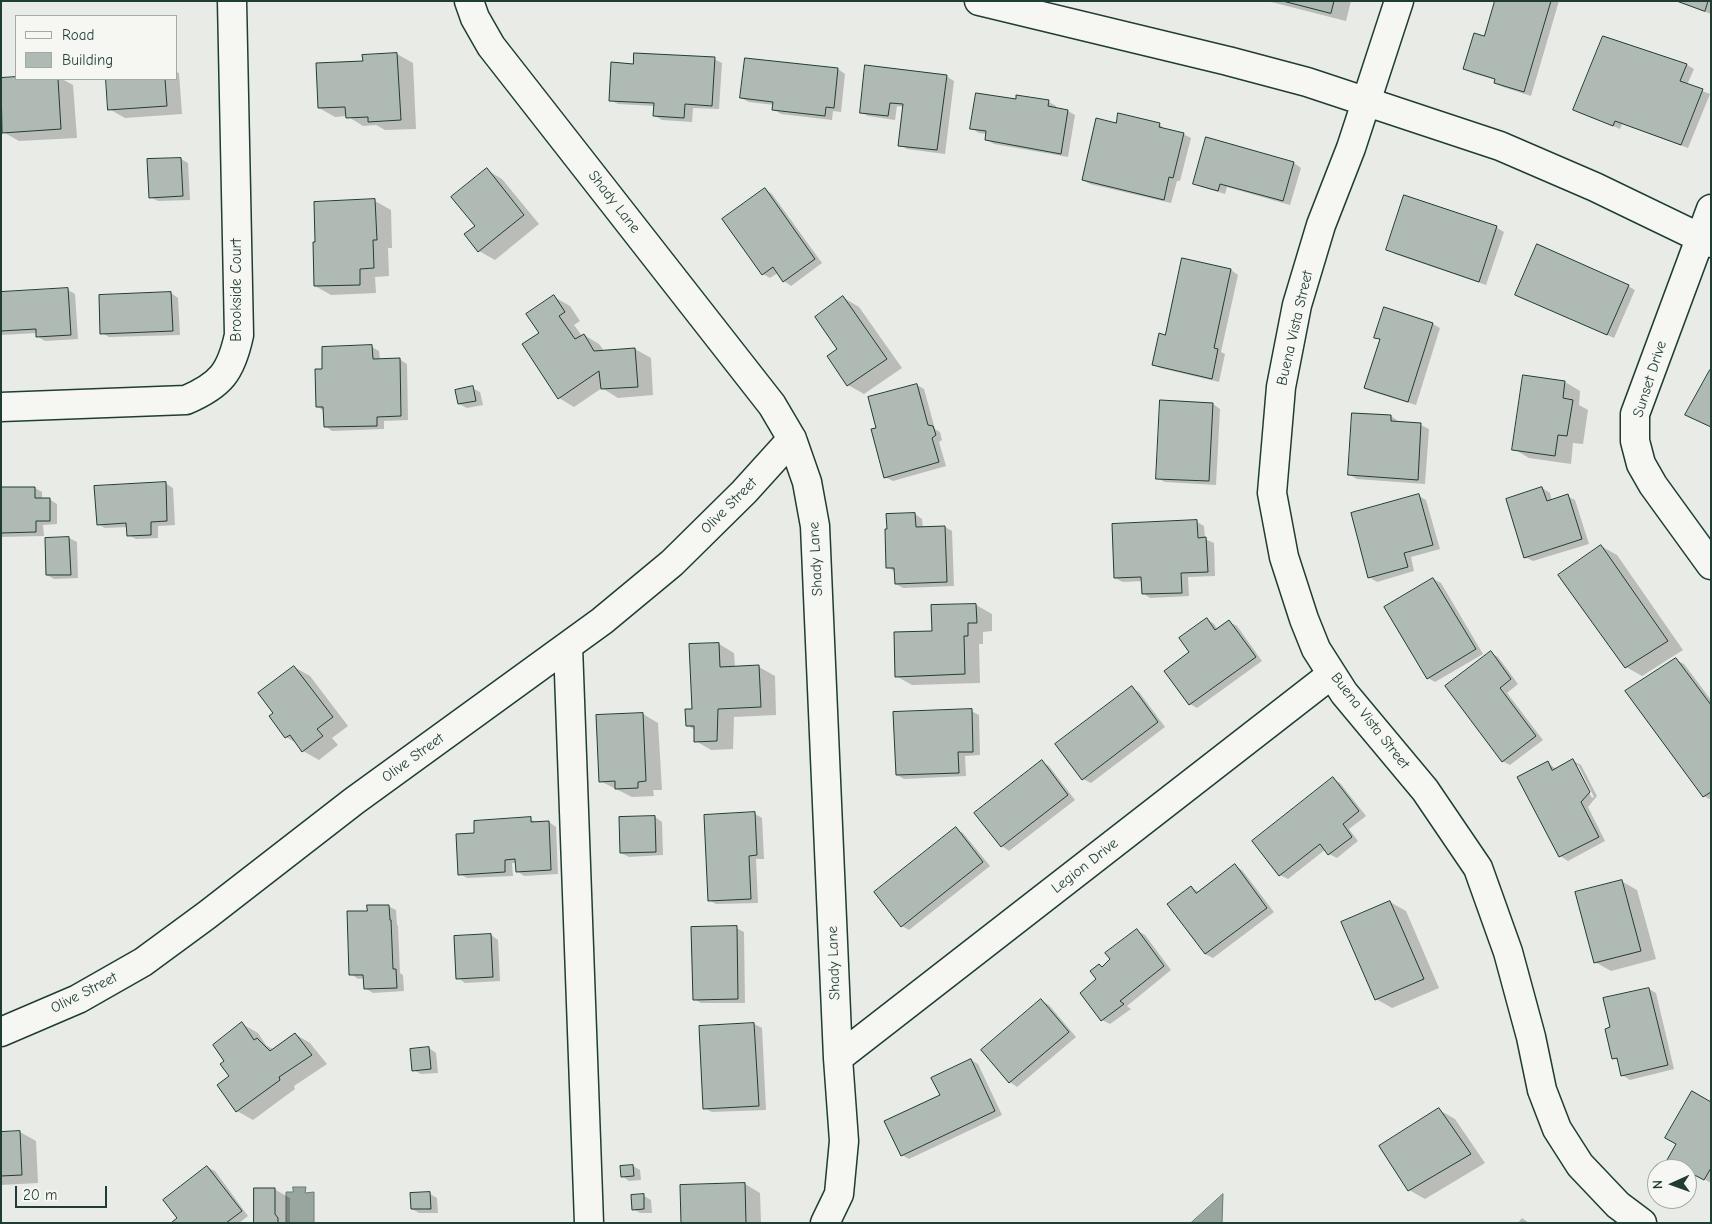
<!DOCTYPE html>
<style>
body{margin:0}
#map{position:relative;width:1712px;height:1224px;overflow:hidden;background:#e9ebe7;font-family:"Comic Neue",sans-serif}
canvas{display:block}
.frame{position:absolute;inset:0;border:2px solid #1f3d34;pointer-events:none}
.legend{position:absolute;left:15px;top:15px;width:162px;height:65px;box-sizing:border-box;background:#f6f6f2;border:1px solid #a0aca6;margin:0;padding:6px 9px;list-style:none;font-size:15px;color:#1f3d34}
.legend li{display:flex;align-items:center;gap:10px;height:25px}
.legend b{width:25px;border:1px solid #a0aca6}
.north{position:absolute;left:1647px;top:1159px;width:50px;height:50px;box-sizing:border-box;background:#f6f6f2;border:1px solid #a0aca6;border-radius:50%;rotate:268deg;font-size:14px;font-weight:700;line-height:20px;text-align:center;color:#1f3d34}
.north::after{content:'';display:block;margin:auto;width:18px;height:22px;background:#1f3d34;clip-path:polygon(50% 0,100% 100%,50% 72%,0 100%)}
.scale{position:absolute;left:15px;top:1186px;width:92px;height:22px;box-sizing:border-box;border:2px solid #1f3d34;border-top:0;padding-left:6px;font-size:15px;line-height:18px;white-space:nowrap;color:#1f3d34;-webkit-text-stroke:4px #f6f6f2;paint-order:stroke}
</style>
<div id="map">
<canvas width="1712" height="1224"></canvas>
<div class="frame"></div>
<ul class="legend">
<li><b style="height:6px;background:#f6f6f2"></b>Road</li>
<li><b style="height:14px;background:#b0bab5"></b>Building</li>
</ul>
<div class="north">N</div>
<div class="scale">20 m</div>
</div>
<script>
const ctx = document.querySelector('canvas').getContext('2d');
ctx.lineJoin = 'round';
function fillPath(path, color) { ctx.fillStyle = color; ctx.fill(path, 'evenodd'); }
function trace(path, color, width, dash) { ctx.strokeStyle = color; ctx.lineWidth = width; ctx.lineCap = dash ? 'butt' : 'round'; ctx.setLineDash(dash || []); ctx.stroke(path); }
function label(font, color, halo, rows, align = 'center') {
  ctx.font = font + ' "Comic Neue",sans-serif'; ctx.lineWidth = 4; ctx.setLineDash([]); ctx.textBaseline = 'middle'; ctx.strokeStyle = halo; ctx.fillStyle = color; for (const [text, x, y, turn = 0] of rows) {
    ctx.save(); ctx.translate(x, y); ctx.rotate((+turn || 0) * Math.PI / 180); ctx.textAlign = isNaN(turn) ? turn : align; if (halo) ctx.strokeText(text, 0, 0); ctx.fillText(text, 0, 0); ctx.restore();
  }
}
const water = new Path2D(`
 M293 1187H306L305 1193 314 1192V1223H286V1192H293Z
 M1223 1194 1222 1223H1191Z`);
fillPath(water, '#99a6a0');
trace(water, '#687c75', 1);
fillPath(new Path2D(`
 M1267 1H1351L1346 21Z
 M1496 1H1559L1531 96 1503 87 1495 83 1496 80 1472 73 1465 68 1485 38Z
 M1676 1H1711V14Z
 M1604 38 1687 65 1694 69 1687 85 1710 94 1688 148 1622 124 1620 129 1574 110Z
 M397 54 413 63 416 129 385 130 376 125 363 126 347 116 335 117 319 108 364 62Z
 M714 59 722 63 719 109 693 108 692 122 662 120 655 116V106L618 104 611 100 634 65Z
 M838 69 845 74 841 112 833 111 832 120 781 114 773 109 774 105 749 102 741 98Z
 M176 72 179 73 182 114 125 118 109 109 107 79H176Z
 M946 76 954 81 945 154 907 149 900 145 904 107 897 106 895 120 868 116 861 112Z
 M16 79H62L73 85 77 138 19 141 3 132 1 80Z
 M1017 101 1049 102 1056 106V109L1068 111 1075 115 1068 157 994 144 987 140V134L979 133 971 128Z
 M1117 124H1159L1166 130 1183 134 1191 138 1180 181H1177L1171 203 1090 184 1083 180Z
 M1207 139 1294 163 1301 168 1290 205 1227 187 1225 194 1202 187 1194 183Z
 M181 159 188 163 190 200 158 201 150 197Z
 M487 170 502 179 539 224 495 260 479 251 466 235 476 226Z
 M765 189 772 194 822 263 791 286 784 281 778 273 770 278 763 274Z
 M1405 196 1497 228 1504 232 1486 285 1395 254 1387 249Z
 M375 201 391 210 392 248H388L389 276 375 277 376 293 331 295 315 286Z
 M1183 259 1231 270 1238 275 1221 352 1225 354 1219 382 1160 368 1153 364 1166 336Z
 M1628 286 1635 290 1614 338 1524 298Z
 M68 290 75 294 78 339 45 341 37 336V333L1 335V293Z
 M171 293 178 298 180 335 109 337 102 333Z
 M554 297 570 306 580 321 574 325 582 336 584 335 599 344 604 351 635 349 651 358 653 395 618 398 602 388 574 407 559 398Z
 M844 298 859 307 902 368 864 394 848 385Z
 M1384 309 1433 324 1440 328 1416 405 1373 392 1366 388 1381 340 1375 337Z
 M372 347 379 351 380 360 399 359 407 364 408 420 384 421V429L332 431 325 426 324 411 318 407 323 370Z
 M1565 382 1580 391 1579 405 1588 410 1583 444 1573 443 1571 464 1529 458 1514 449Z
 M917 385 924 389 935 429 940 432 942 440 939 442 946 466 893 481 885 477 878 428Z
 M472 388 480 392 483 405 467 408 459 404Z
 M1213 404 1220 409 1216 485 1165 482 1157 478Z
 M1391 416 1398 421V423L1421 425 1429 429 1425 484 1357 479 1350 475Z
 M165 483 173 488 175 525 158 526V538L136 539 128 535V527L105 528 98 524Z
 M35 488 42 492V500L49 499 57 504V524L43 525 44 536 1 537V489Z
 M1542 488 1550 493 1552 501 1567 496 1575 500 1589 544 1533 561 1525 557Z
 M1419 496 1426 500 1440 549 1411 557 1414 571 1377 582 1369 577Z
 M915 514 922 519 923 528 945 527 952 531 954 586 903 588 896 584 895 572 888 567Z
 M1197 522 1204 526 1205 539 1214 543 1215 576 1188 577 1189 596 1150 598 1143 593 1142 581 1123 582 1115 578Z
 M69 538 77 542 78 578 54 579 47 575 46 539Z
 M1601 546 1617 555 1683 650 1642 676 1626 667Z
 M1433 579 1441 583 1483 654 1435 682 1428 678Z
 M976 605 992 614V631L983 632V644H979L980 683 912 685 896 676 933 632Z
 M1207 619 1214 624 1218 630 1229 622 1237 626 1262 661 1197 708 1190 704 1191 653Z
 M719 644 734 653 735 667H759L775 676 776 715 734 717 733 749 711 750 696 741 695 730 687 725Z
 M1491 653 1498 657 1518 684 1507 693 1543 740 1510 765 1502 761Z
 M1676 660 1684 664 1711 700V800L1704 796Z
 M294 667 310 676 348 726 332 738 338 745 319 760 303 751 298 744 286 737 274 713Z
 M1132 688 1139 692 1165 727 1091 783 1083 779Z
 M971 711 979 715 980 755 965 756 966 776 904 779 897 775Z
 M643 714 658 723 662 790H653L654 796 632 797 600 781Z
 M1573 761 1581 765 1597 796 1588 807 1605 841 1568 861 1560 856 1519 778 1548 763 1556 769ZM1575 765H1578L1594 797 1592 798Z
 M1042 762 1049 766 1075 800 1009 851 1002 846Z
 M1333 779 1340 783 1366 816 1349 829 1358 841 1337 858 1329 854 1326 849 1288 879 1280 875Z
 M755 814 762 818 764 859H756L758 903 716 904 709 900Z
 M655 817 662 822 663 855 629 857 621 853Z
 M530 819 538 823 549 822 556 827 558 874 524 876 517 871V863H512L513 876 467 878 460 874 476 835Z
 M956 829 963 833 990 866 909 930 902 926Z
 M1235 866 1242 870 1274 912 1213 958 1205 954 1191 888 1200 892Z
 M1621 881 1637 890 1656 959 1611 971 1595 962Z
 M1390 902 1406 911 1439 988 1392 1008 1376 999 1343 923Z
 M388 906 396 910 397 925 398 926 400 973 403 975 404 991 373 993 365 988V978L358 979 351 974 368 912Z
 M736 928 744 932 745 1003H701L694 999Z
 M1137 931 1145 935 1171 970 1127 1006 1131 1009 1110 1024 1102 1020 1098 979 1103 968Z
 M491 935 498 940 500 981 465 983 458 978Z
 M1649 989 1656 993 1674 1069 1630 1080 1622 1075 1619 1061 1614 1058 1611 1028Z
 M1042 1001 1049 1005 1076 1037 1017 1087 1010 1082 983 1050Z
 M242 1024 258 1033 266 1045 274 1050 295 1034 310 1043 327 1064 294 1086 295 1089 253 1120 237 1111 226 1061Z
 M754 1024 762 1028 766 1110 712 1112 704 1108 700 1027Z
 M429 1048 436 1053 438 1073 421 1074 413 1070Z
 M971 1060 978 1064 1002 1115 909 1159 902 1155 941 1096Z
 M1711 1103V1183L1686 1169Z
 M1439 1110 1455 1119 1485 1163 1425 1199 1409 1190Z
 M20 1132 36 1141 38 1183 1 1185V1133Z
 M633 1166 640 1170 641 1180 629 1181 622 1176Z
 M207 1167 215 1171 248 1216 239 1223H173L179 1218Z
 M745 1184 760 1193 761 1223H682Z
 M274 1189 290 1198V1223H255Z
 M430 1194 437 1198 438 1213H419L412 1209Z
 M644 1196 651 1200 652 1213H640L633 1209Z
 M1522 1218 1529 1223H1518Z`), '#0003');
const building = new Path2D(`
 M1283 1H1334L1331 13Z
 M1495 1H1551L1524 92 1494 83 1495 79 1463 69 1474 33 1484 36Z
 M1677 1H1708L1705 11Z
 M1603 36 1687 64 1680 81 1703 89 1681 145 1615 121 1613 126 1573 110Z
 M397 53 401 120 368 122V117L346 118 345 107 318 108 316 63 363 61 362 55Z
 M634 53 715 57 712 106 685 104 684 118 653 116 654 103 609 101 611 62 633 64Z
 M745 58 838 68 834 108 826 107 825 116 772 110 773 102 740 98Z
 M865 65 947 75 937 150 898 146 903 104 890 103 888 116 860 113Z
 M16 77V79H58L61 129 2 133 1 78Z
 M106 79H165L167 106 108 110Z
 M976 93 1016 99V95L1049 100 1048 106 1068 110 1061 154 985 140 986 131 970 129Z
 M1118 113 1160 123 1159 127 1184 133 1173 178 1169 177 1164 200 1082 180 1096 118 1116 123Z
 M1206 137 1294 162 1283 201 1220 184 1218 191 1193 184Z
 M181 158 183 196 149 198 147 159Z
 M487 168 524 215 478 252 464 234 475 226 451 197Z
 M765 188 815 259 783 282 773 267 762 275 722 219Z
 M1404 195 1497 226 1479 282 1386 250Z
 M375 199 377 240H373L374 268 360 269V285L314 286 313 242H315L314 202Z
 M1537 244 1629 285 1607 335 1515 295Z
 M1182 258 1231 269 1214 348 1218 349 1212 379 1152 365 1159 333 1165 335Z
 M68 288 71 335 36 337V329L1 331V292Z
 M171 292 173 331 100 334 99 295Z
 M554 295 565 312 559 316 575 339 584 334 594 351 635 348 638 387 601 389 599 371 558 399 522 344 539 333 526 314Z
 M843 296 887 359 847 386 827 356 837 349 815 317Z
 M1384 307 1433 323 1408 402 1364 388 1380 339 1374 338Z
 M372 345 373 359 400 358 401 416 377 417V426L324 427 323 407H316L315 369H322V347Z
 M1710 370 1711 371V427L1685 415Z
 M1523 375 1565 381 1563 398 1573 400 1567 436 1558 435 1555 456 1512 450Z
 M917 384 928 425 933 426 936 435 932 438 939 462 884 478 871 429 876 428 868 397Z
 M473 386 476 401 458 404 455 390Z
 M1160 400 1213 403 1209 481 1156 479Z
 M1352 413 1391 415V421L1421 423 1418 480 1348 475Z
 M166 482 167 521 151 522V535L127 536 126 523 97 525 94 486Z
 M1 487H35V498H50V521H36V532L1 533Z
 M1542 487 1547 501 1568 494 1582 539 1524 558 1506 499Z
 M1419 494 1433 545 1404 553 1408 567 1368 578 1351 513Z
 M915 513 916 527 945 526 947 582 895 584 894 568H886L885 529H887L886 514Z
 M1197 520 1198 538 1206 537 1208 572 1181 573 1182 593 1142 594 1141 577 1114 578 1112 524Z
 M69 537 71 575H46L45 538Z
 M1601 545 1668 641 1625 668 1558 575Z
 M1433 578 1476 649 1427 679 1384 607Z
 M976 604 977 623H968V636H964L965 674 895 677 894 632 932 631 931 605Z
 M1207 618 1215 630 1229 620 1256 657 1189 705 1164 671 1189 652 1179 638Z
 M719 643 720 667 759 665 761 707 718 709 717 741 694 742V726H686L685 709H692L689 644Z
 M1491 651 1511 679 1500 688 1536 736 1502 762 1445 686Z
 M1676 658 1711 705V792L1703 797 1625 691Z
 M294 666 333 717 317 729 323 736 302 752 290 735 285 738 269 716 273 713 258 693Z
 M1132 686 1158 722 1082 780 1055 744Z
 M972 709 973 752H958L959 773 896 775 893 712Z
 M643 713 646 781 638 782V788L615 789V781L599 782 596 715Z
 M1573 759 1590 792 1581 802 1599 837 1559 857 1517 777 1548 761 1552 770Z
 M1042 760 1068 795 1001 847 974 813Z
 M1333 777 1359 811 1343 824 1352 837 1328 855 1320 844 1279 876 1252 841Z
 M755 812 757 855 749 856 751 899 708 901 704 815Z
 M655 816 656 852 620 853 619 817Z
 M531 817V822L549 821 551 870 516 872 515 859 505 860V872L458 875 456 834 474 833V821Z
 M956 827 983 862 901 927 874 892Z
 M1235 864 1267 908 1205 954 1167 904 1191 886 1196 893Z
 M1622 880 1641 951 1594 963 1575 892Z
 M1390 901 1424 979 1375 1000 1341 922Z
 M367 905H389L390 920H391L393 969H396L397 988 364 989 363 975H349L347 911H367Z
 M737 926 738 999 693 1000 691 927Z
 M1137 929 1164 966 1120 1001 1124 1004 1101 1021 1080 993 1096 979 1090 971 1099 964 1102 967 1110 959 1105 953Z
 M491 934 493 977 456 979 454 936Z
 M1649 988 1668 1065 1621 1076 1617 1058 1612 1059 1605 1029 1610 1027 1603 998Z
 M1041 999 1069 1032 1009 1083 981 1050Z
 M242 1022 254 1040 257 1038 270 1051 295 1033 312 1055 279 1077 280 1080 236 1112 217 1085 229 1076 220 1064 224 1061 213 1045Z
 M754 1023 759 1106 703 1109 699 1026Z
 M429 1047 431 1069 412 1071 410 1049Z
 M971 1059 995 1111 901 1156 884 1121 940 1095 931 1078Z
 M1692 1091 1711 1102V1168L1704 1180 1687 1171V1169H1684L1667 1160 1676 1144 1665 1138Z
 M1439 1108 1471 1154 1408 1191 1379 1146Z
 M20 1131 22 1175 1 1176V1132Z
 M633 1165 634 1176 621 1177 620 1166Z
 M207 1166 242 1211 226 1223H171L177 1218 163 1200Z
 M745 1183 746 1223H681L680 1185Z
 M254 1188H275V1214L278 1218V1223H254Z
 M430 1192 431 1209H411L410 1193Z
 M644 1194V1209L632 1210 631 1195Z`);
fillPath(building, '#b0bab5');
trace(building, '#1f3d34', 1);
const minor = new Path2D(`
 M469 1 475 18 491 46 772 405 792 439 807 482 815 526 838 1058 844 1141 839 1194 825 1223
 M979 1 1228 61 1307 82 1500 146 1595 187 1711 243
 M1399 1 1351 148 1321 225 1297 305 1281 387 1272 493 1284 557 1304 619 1316 649 1344 693 1425 790 1478 868 1508 952 1531 1037 1542 1090 1557 1129 1580 1165 1618 1205 1642 1223
 M1711 209 1635 414V441L1641 464 1653 485 1711 565
 M1 407 186 400C221 385 231 372 239 335L232 1
 M568 646 589 1223
 M1 1032 78 999 143 962 207 915 354 801 602 621 672 563 744 492 792 439
 M838 1058 1332 674`);
trace(minor, '#1f3d34', 31);
trace(minor, '#f6f6f2', 28);
label('15px', '#1f3d34', '#f6f6f2', [
 ["Shady Lane",614,202,52],
 ["Brookside Court",237,290,-90],
 ["Buena Vista Street",1295,328,-77],
 ["Sunset Drive",1650,379,-72],
 ["Olive Street",729,506,-45],
 ["Shady Lane",816,559,-93],
 ["Buena Vista Street",1370,721,52],
 ["Olive Street",413,758,-36],
 ["Legion Drive",1085,866,-38],
 ["Shady Lane",834,963,-92],
 ["Olive Street",84,993,-27]
]);
</script>
